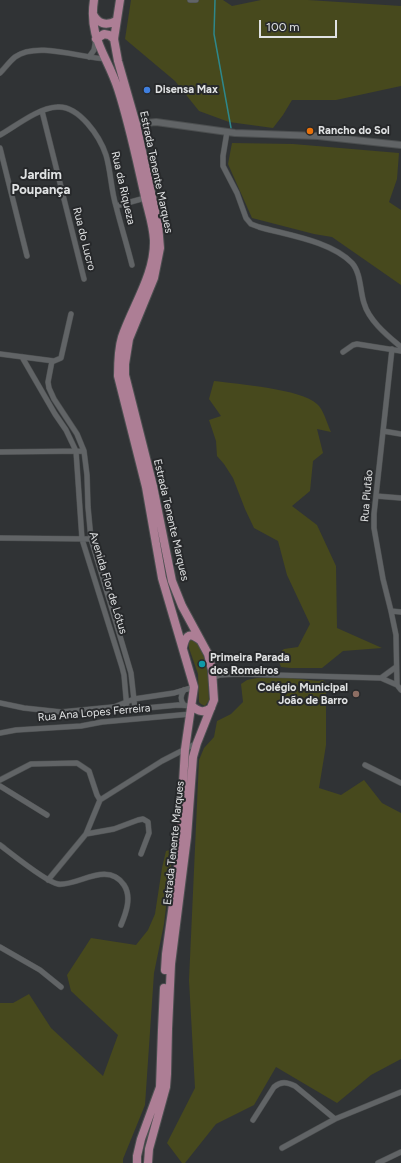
<!DOCTYPE html>
<meta charset="utf-8">
<style>
body{margin:0}
#map{position:relative;width:401px;height:1163px;overflow:hidden;background:#303335;font-family:Figtree,sans-serif}
canvas{display:block}
.scale{position:absolute;left:259px;top:20px;width:78px;height:18px;box-sizing:border-box;border:2px solid #e0e2e3;border-top:0;padding-left:5px;font-size:12px;line-height:14px;white-space:nowrap;color:#e0e2e3;-webkit-text-stroke:3px #27292b;paint-order:stroke}
</style>
<div id="map">
<canvas width="401" height="1163"></canvas>
<div class="scale">100 m</div>
</div>
<script>
const ctx = document.querySelector('canvas').getContext('2d');
ctx.lineJoin = 'round';
function fillPath(path, color) { ctx.fillStyle = color; ctx.fill(path, 'evenodd'); }
function trace(path, color, width, dash) { ctx.strokeStyle = color; ctx.lineWidth = width; ctx.lineCap = dash ? 'butt' : 'round'; ctx.setLineDash(dash || []); ctx.stroke(path); }
function label(font, color, halo, rows, align = 'center') {
  ctx.font = font + ' Figtree,sans-serif'; ctx.lineWidth = 4; ctx.setLineDash([]); ctx.textBaseline = 'middle'; ctx.strokeStyle = halo; ctx.fillStyle = color; for (const [text, x, y, turn = 0] of rows) {
    ctx.save(); ctx.translate(x, y); ctx.rotate((+turn || 0) * Math.PI / 180); ctx.textAlign = isNaN(turn) ? turn : align; if (halo) ctx.strokeText(text, 0, 0); ctx.fillText(text, 0, 0); ctx.restore();
  }
}
fillPath(new Path2D(`
 M131 0H223L232 6 261 0H308L401 6V86L336 100H292L283 115 273 128 229 122 199 111 175 81 125 39Z
 M232 143 293 144 399 153 397 179 389 202 401 210V285L332 237 314 234 252 218 228 164Z
 M214 381C238 384 301 389 317 404 324 410 327 424 331 432L317 429 323 453 313 461 310 491 292 506 317 525 336 566 337 628 382 648 343 651 322 668H291L281 667 278 659V654L284 649 298 647 310 624 287 575 278 541 254 528 245 509 233 478 224 464 217 456 216 441 209 420 221 416 209 399Z
 M189 639H194C209 658 208 677 209 700L205 706 201 704 199 702 198 674 189 648Z
 M257 678H292L318 681 323 680 326 683V745L319 788 341 795 364 780 382 803 401 813V1059L371 1075 337 1103 276 1067 254 1105 216 1124 185 1163H182L167 1143 195 1088 189 980 199 760 204 748 214 737 217 721 231 714 243 702 241 684 247 680Z
 M173 849 164 924 154 973 145 1105 123 1159V1163H0V1003H13L29 994 51 1028 103 1076 118 1035 71 991 67 975 91 938 136 945 148 930 155 914 162 868 166 851Z`), '#47491d');
trace(new Path2D(`
 M215 0 214 34 231 128`), '#2e878b', 1.5);
const minor = new Path2D(`
 M190 0H196
 M89 57 94 50 96 39
 M0 73C5 68 9 62 15 57 37 41 81 58 106 59
 M42 111 84 279
 M227 132 223 156V166L237 193 246 218 251 224 259 227C287 235 331 241 352 263 361 273 360 291 364 303 369 321 388 336 401 347
 M0 135C16 126 38 108 57 107 79 105 100 137 106 155 111 172 111 190 116 206 121 226 127 245 132 265
 M0 148 27 256
 M116 206 145 198
 M392 349 374 514V528L383 579 391 611 396 635 397 685 401 690
 M343 352 353 345 357 344 401 351
 M0 354 54 361 61 358 71 314
 M22 357 55 414 66 430 76 451 82 539 122 667 124 675 127 709
 M52 361 48 382 49 388 54 399 77 434 84 451 87 475 88 507 91 539 131 673 135 709
 M383 431 401 434
 M0 452 84 451
 M376 496 401 498
 M0 538 91 539
 M391 611 401 612
 M211 666 217 670 227 672
 M212 678 220 675 238 674 381 678 396 667
 M381 678 397 685
 M184 690C180 696 180 700 184 705
 M0 703 24 708 61 712 113 707 135 709 178 705 192 706
 M114 707 134 699 174 693 194 687
 M0 733 16 730 81 726 102 722 191 714
 M365 765 401 783
 M0 780 31 764 77 763 89 771 97 795 100 800
 M0 786 47 815
 M100 800 162 761 197 743
 M86 834 114 829 138 820 143 819 148 822 149 833 141 854
 M0 845C12 854 46 882 58 884 77 887 107 860 124 885 132 897 126 913 121 925
 M48 880 86 834 100 800
 M0 947 40 970 61 987
 M253 1120 274 1087C281 1081 287 1082 295 1086L335 1119
 M282 1148 335 1119 401 1092
 M378 1163 401 1152`);
const tertiary = new Path2D(`
 M136 124 156 122 235 133 318 136 401 145`);
const primary = new Path2D(`
 M94 0C88 38 107 55 118 89 129 123 136 157 144 192 147 208 153 223 154 240 155 274 133 305 122 337 118 350 118 363 118 376L146 487 162 578 194 687 185 749 178 868 166 954 165 970
 M120 0 114 39 118 61 136 124 158 224 160 248 154 278 129 339 125 364V375L153 486 172 581 182 606 208 654 212 670 214 700 197 743 193 757 187 837 171 964 168 1029 167 1074 166 1087 149 1149 148 1163
 M93 14C98 24 106 26 116 21
 M96 39 104 34 109 35 114 39
 M183 647C186 634 190 632 201 641
 M192 706C199 712 204 713 211 708
 M137 1163V1156L141 1139 160 1087 162 1030 164 988`);
trace(minor, '#4c4f50', 6);
trace(tertiary, '#4c4f50', 8);
trace(primary, '#4c4f50', 10);
trace(minor, '#616466', 5);
trace(tertiary, '#616466', 6);
trace(primary, '#ad7e95', 8);
for (const [x, y, r, color] of [
 [147,90,4,"#3f7fe0"],
 [310,131,4,"#e8710a"],
 [202,664,4,"#0f9aa8"],
 [356,694,4,"#8d6e63"]
]) { const dot = new Path2D(); dot.arc(x, y, r, 0, 2 * Math.PI); ctx.fillStyle = color; ctx.fill(dot); trace(dot, '#27292b', 1.5); }
label('bold 11px', '#e0e2e3', '#27292b', [
 ["Disensa Max",155,90],
 ["Rancho do Sol",318,131],
 ["Primeira Parada",210,658],
 ["dos Romeiros",210,671],
 ["Colégio Municipal",348,688,"right"],
 ["João de Barro",348,701,"right"]
], 'left');
label('11px', '#e0e2e3', '#27292b', [
 ["Estrada Tenente Marques",156,172,78],
 ["Rua da Riqueza",123,188,77],
 ["Rua do Lucro",84,239,76],
 ["Rua Plutão",367,496,-85],
 ["Estrada Tenente Marques",171,520,77],
 ["Avenida Flor de Lótus",108,583,73],
 ["Rua Ana Lopes Ferreira",94,713,-5],
 ["Estrada Tenente Marques",174,843,-84]
]);
label('bold 13px', '#e0e2e3', '#27292b', [
 ["Jardim",41,175],
 ["Poupança",41,190]
]);
</script>
